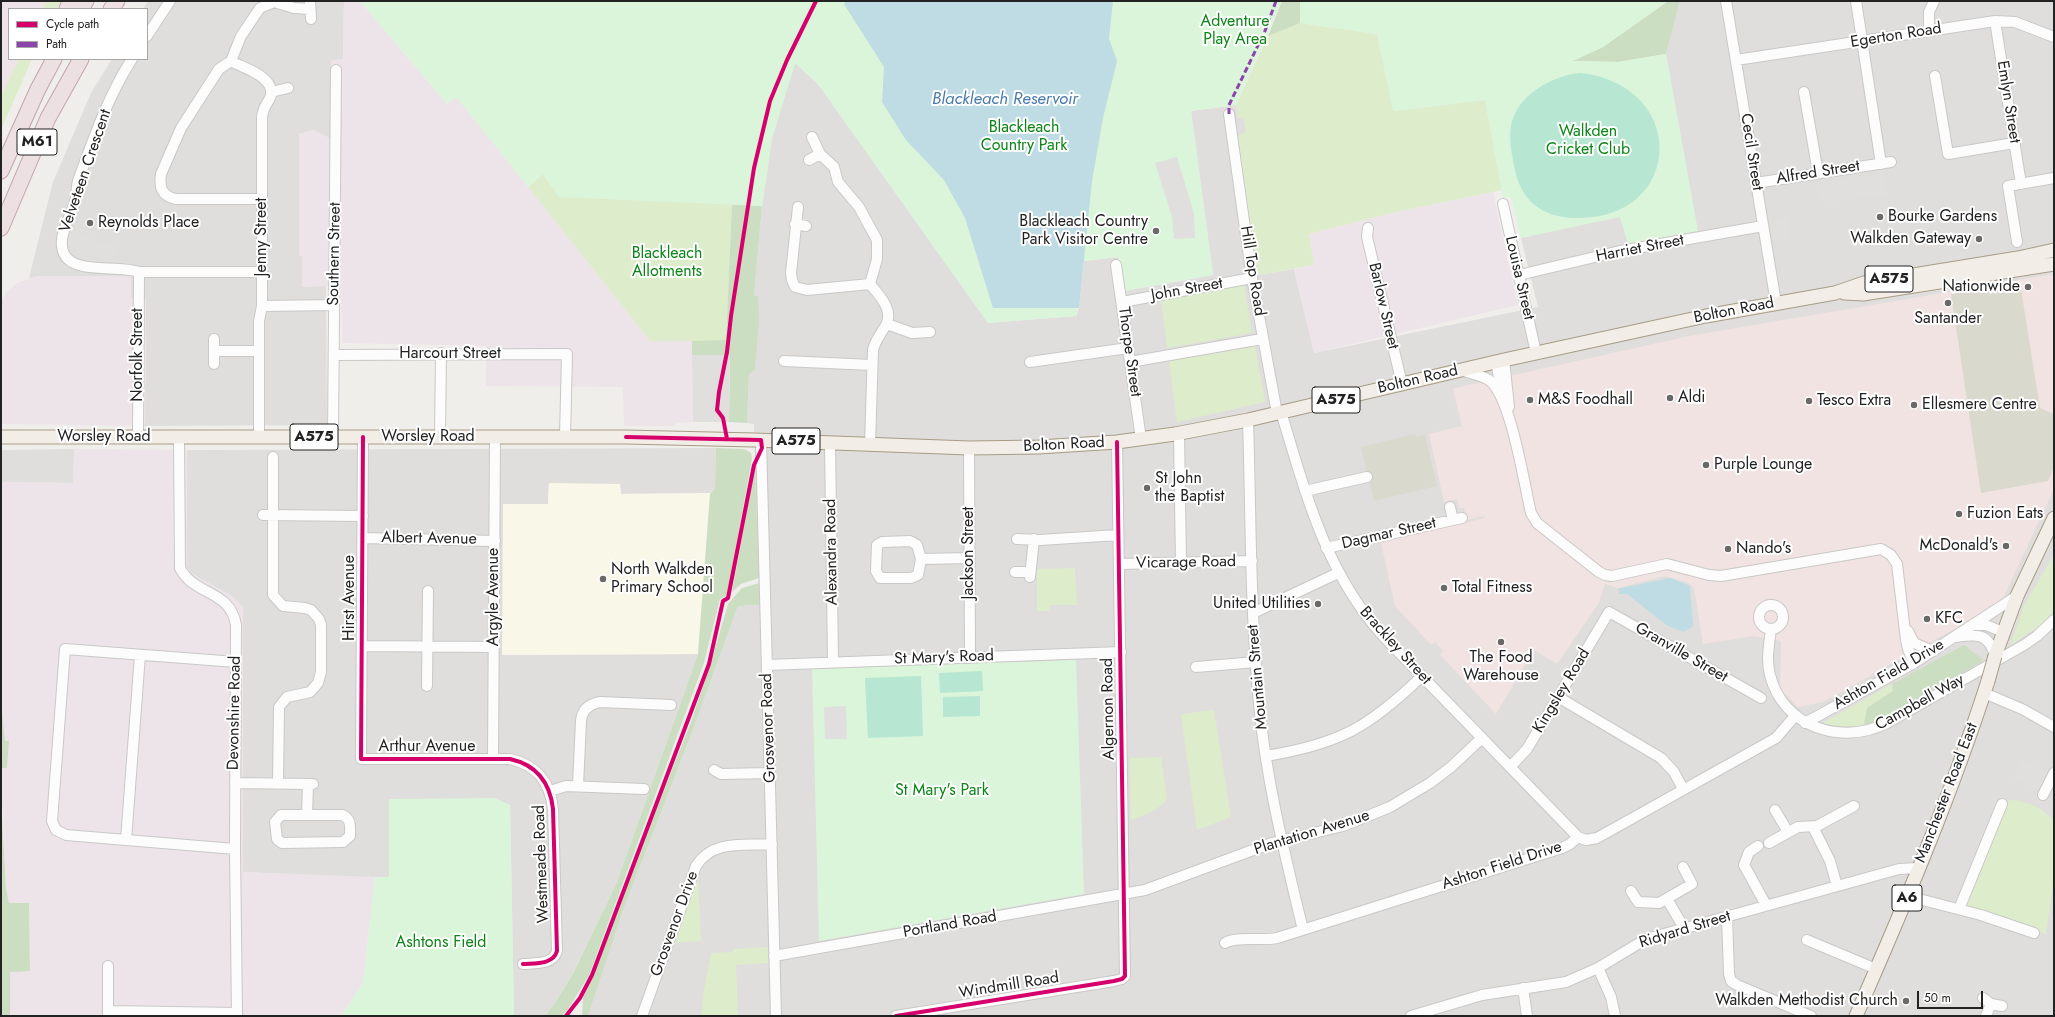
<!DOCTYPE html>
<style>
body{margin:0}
#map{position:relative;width:2055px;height:1017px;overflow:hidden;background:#f0eeeb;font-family:Jost,sans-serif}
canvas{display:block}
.frame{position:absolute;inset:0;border:2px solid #222;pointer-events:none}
.legend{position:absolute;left:8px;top:8px;width:140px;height:52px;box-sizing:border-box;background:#fff;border:1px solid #a7a7a7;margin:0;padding:5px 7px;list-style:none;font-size:12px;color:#222}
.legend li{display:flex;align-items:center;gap:8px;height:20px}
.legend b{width:20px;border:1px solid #a7a7a7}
.scale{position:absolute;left:1917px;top:991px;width:66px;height:18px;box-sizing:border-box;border:2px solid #222;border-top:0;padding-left:5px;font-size:12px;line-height:14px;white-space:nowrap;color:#222;-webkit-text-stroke:3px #fff;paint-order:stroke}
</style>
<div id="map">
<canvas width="2055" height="1017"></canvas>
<div class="frame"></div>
<ul class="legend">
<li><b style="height:5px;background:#d6006c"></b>Cycle path</li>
<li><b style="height:5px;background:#8e44ad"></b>Path</li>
</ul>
<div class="scale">50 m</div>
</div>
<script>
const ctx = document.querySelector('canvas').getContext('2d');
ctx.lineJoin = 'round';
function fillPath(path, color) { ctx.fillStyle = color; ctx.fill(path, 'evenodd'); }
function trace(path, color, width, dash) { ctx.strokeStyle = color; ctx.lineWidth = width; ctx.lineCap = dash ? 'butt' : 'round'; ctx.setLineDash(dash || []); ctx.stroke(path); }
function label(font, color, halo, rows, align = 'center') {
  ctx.font = font + ' Jost,sans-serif'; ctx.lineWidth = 4; ctx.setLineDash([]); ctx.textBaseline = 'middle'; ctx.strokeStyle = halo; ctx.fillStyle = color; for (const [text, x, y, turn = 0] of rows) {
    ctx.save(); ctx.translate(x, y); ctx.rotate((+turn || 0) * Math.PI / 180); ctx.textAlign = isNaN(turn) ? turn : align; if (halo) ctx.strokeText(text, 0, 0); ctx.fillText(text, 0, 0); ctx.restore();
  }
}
fillPath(new Path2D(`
 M148 1H344L343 60H331L330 139 313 130 299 134V256H302V286H326L327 425 145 426 146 299 131 298 29 278 53 182 91 93 112 59H147V9H143Z
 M1680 1H2054V1016H588L624 908 694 727 738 606 759 605 754 424 747 423 749 374 758 296H754L762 206 772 138 795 63 818 84 988 323 1076 316 1079 308 1084 261 1118 257 1124 291 1213 275 1191 111 1236 105 1238 118H1244L1246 132 1238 136 1258 275 1294 269 1314 353 1538 307 1521 238 1620 216 1697 231 1666 54Z
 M716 448 715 488 710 493 621 494 620 484H549L548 505 503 504V655L698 654 617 882 574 970 557 1000 545 1016H514L510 805 389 799V877H336L243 872V608L191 573 187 567V450Z
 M74 449V483L1 482V450Z`), '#dfdedc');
fillPath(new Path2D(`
 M2054 274V489L2001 603 1823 702 1798 707 1780 689 1781 641 1754 636 1703 644 1694 588 1689 583 1665 576 1618 588 1605 584 1599 603 1557 664 1534 650 1496 714 1440 655 1443 651 1435 642 1431 645 1395 606 1381 543 1485 518 1484 516 1467 520 1464 508H1459L1457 499 1444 502 1429 434 1462 426 1453 390 1455 388 1689 336Z`), '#f1e3e1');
fillPath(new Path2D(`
 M1 1H46L42 9H9V59H19L1 96Z
 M344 1H360L447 104 456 96 650 341H692L693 422 677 423 674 426H624L623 387 486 386V346L342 343 341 286 302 287V256H299V134L313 130 330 138 331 60 343 59Z
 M1493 192 1518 305 1314 353 1294 269 1314 265 1309 234 1396 212Z
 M36 276H131V298H146L145 426 1 424V302L6 293 17 283Z
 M74 449 187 450V567L191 573 234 597 243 608V872L375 877 363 983 341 1016H10V971H30L29 903H9L6 889 1 768H7L9 742 5 741 1 701V482L73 483Z`), '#ede4e9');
fillPath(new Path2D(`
 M549 483 620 484 621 494 710 493 698 654 502 655 503 504H548Z`), '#f8f7e8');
fillPath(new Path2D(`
 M2020 283 2040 408 2054 414V467L2048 481 1981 493 1951 294Z
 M1415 434 1416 437 1425 435 1437 486 1374 501 1361 447Z`), '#d9d9cd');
fillPath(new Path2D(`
 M46 1H61L57 9H42Z
 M1300 23 1377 34 1394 111 1485 100 1502 190 1396 212 1309 234 1314 265 1258 275 1238 136 1246 131 1244 118H1238L1236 105 1268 36Z
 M19 59H32L1 130V96Z
 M543 174 560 197 732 204 726 341H650L528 187Z
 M1244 284 1252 333 1167 348 1161 299Z
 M1255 346 1265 402 1177 422 1169 361Z
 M2054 554V611L2043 623 2010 646 2024 606Z
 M1075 568 1077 605H1050L1049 611H1037V569Z
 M1892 684 1893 691 1867 708 1866 726 1834 727 1821 724Z
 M1214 710 1231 817 1197 830 1181 714Z
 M1161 757 1167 799C1157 811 1145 815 1131 820L1130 758Z
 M2009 800C2027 800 2043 808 2054 821V877L2046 934 1965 906Z
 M698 878 701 941 675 943Z
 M768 947V963L736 965 738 1016H701L704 990 711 953 733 952V949Z`), '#ddeccb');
fillPath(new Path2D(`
 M1282 1H1300V23L1268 36Z
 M1668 1H1680L1666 54 1618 62 1572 61 1603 47Z
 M732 204 762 206 754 296H758L759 321 755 369 749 374 747 423 729 422 730 355H692V341L726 340Z
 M716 448 744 449 751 453 752 458 727 595 720 599 704 663 589 975 567 1011 561 1016H545L557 1000 574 971 617 882 698 654 710 494 715 488Z
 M755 468 759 578 741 584 732 592Z
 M759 583V605L738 606 694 727 624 908 588 1016H582L583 998 639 852 690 725 711 663 728 604 742 588Z
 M1964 645 1982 659 1981 662 1874 723 1866 726 1864 724 1867 708 1893 691 1892 684Z
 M1 701 5 741H9L7 768H1Z
 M1 798 6 889 9 903H29L30 971 10 972V1016H1Z`), '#cbdec1');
fillPath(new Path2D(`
 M360 1H1282L1236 105 1191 111 1213 275 1124 291 1118 257 1084 261 1076 316 988 323 818 84 795 63 772 138 762 206 559 197 543 174 528 187 456 97 447 104Z
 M1300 1H1668L1603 47 1573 61 1618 62 1666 54 1698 231 1628 244 1620 217 1521 238 1511 197 1503 198 1485 100 1393 111 1377 34 1300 23Z
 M1076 660 1084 894 819 941 812 669Z
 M495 798 510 805 514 1016H341L363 983 375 877H389V799Z`), '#daf5da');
fillPath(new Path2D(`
 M1581 73C1689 86 1684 219 1577 218 1538 218 1518 197 1513 160 1511 149 1509 137 1511 126 1516 96 1552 75 1581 73Z
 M982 671 983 691 940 693 939 673Z
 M921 676 923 736 868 738 865 678Z
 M980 696V716L943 717V697Z`), '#b7e6d2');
fillPath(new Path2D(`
 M1177 157 1194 214 1195 238 1174 239 1172 217 1155 163Z
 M1883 173 1887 194 1828 203 1826 196 1820 197 1819 190 1825 189 1824 182Z
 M1786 218 1789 238 1773 241 1770 221Z
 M73 230 101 244 102 241 116 247 110 261 89 254 87 260 74 255 77 248 67 245Z
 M692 355H730L729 422H693Z
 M846 706 847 739H825L824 707Z
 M2022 760 2054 776V784L2043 806 2034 801 2038 791 2013 778Z`), '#e0dfde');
fillPath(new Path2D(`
 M846 1H1113L1109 39 1117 61 1103 118 1092 181 1079 308H993L965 218 944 180 906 140 882 102 884 67 844 4Z
 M1670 578 1688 585 1690 587 1693 626 1684 632 1668 626 1627 594H1618L1620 591 1617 589Z`), '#bfdbe3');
const minor = new Path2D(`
 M310 1 311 19
 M1726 1 1776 303
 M1856 1 1881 164
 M1995 21 2021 184
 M1929 31V12L1934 1
 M147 36 170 1
 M132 59C108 96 93 140 78 181 76 188 77 196 75 202 71 215 63 227 62 240 61 246 63 255 68 259 82 273 120 265 139 272H261
 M1736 60 1995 21 2015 22 2054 37
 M231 61C243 68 274 76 271 95 269 103 263 105 262 117V306L259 321V438
 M1935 76 1948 154 2014 143
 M271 92 288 88
 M1804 92 1818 173
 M1229 114 1252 278 1277 413
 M812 137 820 154 834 167 838 182 859 207 877 240V259L870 284C879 295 894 310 886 325 881 334 875 340 873 350L870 444
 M809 160 820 154
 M1756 183 1891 162
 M262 199H176C162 196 159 188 161 174L181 128 219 69 231 61 241 36 260 8 274 2 294 8 310 9
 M1503 204 1536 353
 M798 207 791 273 792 280 795 287 807 290 870 284
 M795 224 806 226
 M1368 228 1367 237 1402 384
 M2017 242 2008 186 2054 178
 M1116 265 1141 439
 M1519 275 1620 251 1763 226
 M1122 302 1252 278
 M262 306 334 305
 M887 324 912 333 930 332
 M214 351H259
 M334 355 567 354 565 437
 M1504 360 1509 407
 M784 361 872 365
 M1030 362 1128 348
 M1130 362 1262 339
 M1496 362 1501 387
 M214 364V339
 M1460 370C1470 373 1481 375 1489 380 1511 396 1524 484 1531 513L1537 523 1599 572 1605 575 1612 576 1667 564 1709 575 1721 576 1881 549 1891 555 1897 564 1906 640 1908 649 1914 663
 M1281 412C1306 494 1325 571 1383 636L1578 837
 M1248 420C1251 514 1250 610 1259 704 1266 780 1285 855 1303 930
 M1179 434 1181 563
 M138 437 139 272
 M333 437 336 70
 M363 437 361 759H510C537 765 550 782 553 809L557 951C553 965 535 963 523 964
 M440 437 441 353
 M179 438 180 568C194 596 230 589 236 625L235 849 237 1016
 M761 440 776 1016
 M830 443 833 661
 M969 448 970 658
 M273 457V595L283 606 305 608 311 610 319 619 321 625V672L318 683 310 692 287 697 279 707 278 784
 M1305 491 1367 477
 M1450 507 1453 520
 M263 515 363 516
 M363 538 495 541
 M1017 539 1040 540 1118 535
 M910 541 917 545 921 559 918 575 911 578H880L876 571 877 545 882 542Z
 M1326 548 1462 518
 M921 559 969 558
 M1119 564 1252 561
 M1015 572H1030
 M1030 577 1034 539
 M1759 617a12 12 0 1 1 24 0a12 12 0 1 1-24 0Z
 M1253 613 1338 573
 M1972 625H1986L2003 632
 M1771 630C1769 645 1766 660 1770 675 1783 727 1841 746 1887 723L2024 645 2037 636 2054 620
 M1908 631 1914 643 1933 651
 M1956 637C1977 634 1989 633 1995 656
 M362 646 494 647
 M767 665 1121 652
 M1196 667 1256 662
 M427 686 428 591
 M1984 693 2022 709 2054 727
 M1558 697 1661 758 1674 772 1683 789
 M1805 723 1914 663 2017 596
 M1266 756C1339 744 1368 728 1421 677
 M493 758 495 437
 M1510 767 1527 749 1609 612 1761 698
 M714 770 721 774 770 773
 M235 783 313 784
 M578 786 581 721C582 710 589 704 600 702L671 705
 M550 791 566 786 644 789
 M2043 795 2054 773
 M1775 810 1788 832
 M281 815H342C352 819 350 827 350 836L343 842 282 843 277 839 275 822Z
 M307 815 308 784
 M1813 827 1830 861 1837 886
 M126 840 140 655
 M1769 843 1798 827 1817 826 1854 806
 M1758 846 1749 852 1744 865 1766 905
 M235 849 66 835 56 830 52 821 65 649 236 662
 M1631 891 1638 902 1659 903 1692 884 1683 867
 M1907 896 1981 915 2034 933
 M1667 899 1684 928
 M1959 909 2002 804
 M1727 916 1729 974 1731 981 1737 985 1811 1016
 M1807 940 1876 969
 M1225 943C1235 936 1263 941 1277 938L1562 848 1570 844 1578 837 1586 840 1597 838 1776 738 1795 716
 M774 956 1145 890 1272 843 1343 826 1390 807 1430 783 1451 767 1482 738
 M1598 968 1611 997 1615 1016
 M1523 988 1527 1016
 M1983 998 1991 1004 2002 1006
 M108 1011 237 1013
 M108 1016V966
 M642 1016 696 866C713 839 744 846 772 844
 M896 1016 1114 981 1122 979 1125 976 1117 442
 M1411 1016 1482 995 1566 982 1598 968 1646 939 1899 869 1919 868
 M1986 1016 1991 1004`);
const major = new Path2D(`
 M1844 293 1863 294 2054 264
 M1 437H626L754 440 969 448 1039 447 1117 442 1175 434 1248 420 1504 360 1706 316 1835 293 1864 283 2018 258 2054 250
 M1995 656 2017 596 2054 518
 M1856 1016C1904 906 1951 796 1988 681`);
const highway = new Path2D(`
 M67 9 70 1
 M81 9 86 1
 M111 9 117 1
 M1 171 38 89 54 59
 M1 228 48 118 81 59`);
trace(minor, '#c9c8c7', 12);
trace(major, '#a79c86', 15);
trace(highway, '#c5a2ac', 17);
trace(minor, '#fdfcfc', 10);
trace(major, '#f3ede7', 13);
trace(highway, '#ece0e2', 15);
const majorBridge = new Path2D(`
 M1988 681 1995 656`);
trace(majorBridge, '#a79c86', 15, []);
trace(majorBridge, '#f3ede7', 13);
trace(new Path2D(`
 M1229 114V105L1265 31 1276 1`), '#8e44ad', 3, [6, 3]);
trace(new Path2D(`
 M363 437 361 759H510C537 765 550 782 553 809L557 951C553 965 535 963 523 964
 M727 439 723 418 717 410 719 392 727 352 731 316 754 168 770 101 787 60 816 1
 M566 1016 580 998 592 975 709 664 723 601 728 598 754 465 762 448 761 440 626 437
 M896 1016 1114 981 1122 979 1125 976 1117 442`), '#d6006c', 4);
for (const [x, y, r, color] of [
 [1880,217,4,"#6a6968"],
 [90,223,4,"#6a6968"],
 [1156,231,4,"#6a6968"],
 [1979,239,4,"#6a6968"],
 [2028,287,4,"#6a6968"],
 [1948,303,4,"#6a6968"],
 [1670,398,4,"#6a6968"],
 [1530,400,4,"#6a6968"],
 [1809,401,4,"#6a6968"],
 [1914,405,4,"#6a6968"],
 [1706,465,4,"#6a6968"],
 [1147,488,4,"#6a6968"],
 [1959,514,4,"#6a6968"],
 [2006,546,4,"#6a6968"],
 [1728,549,4,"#6a6968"],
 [603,579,4,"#6a6968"],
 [1444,588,4,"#6a6968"],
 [1318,604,4,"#6a6968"],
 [1927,619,4,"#6a6968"],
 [1501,642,4,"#6a6968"],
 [1906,1001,4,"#6a6968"]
]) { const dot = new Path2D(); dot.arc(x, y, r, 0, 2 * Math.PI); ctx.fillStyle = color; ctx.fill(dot); trace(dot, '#fff', 1.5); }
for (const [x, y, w] of [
 [37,142,40],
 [1889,279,48],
 [1336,400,48],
 [314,437,48],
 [796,441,48],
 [1907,898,30]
]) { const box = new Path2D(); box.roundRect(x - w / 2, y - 13, w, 26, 3); ctx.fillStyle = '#fff'; ctx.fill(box); trace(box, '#222', 1); }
label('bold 15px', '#222', null, [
 ["M61",37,142],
 ["A575",1889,279],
 ["A575",1336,400],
 ["A575",314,437],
 ["A575",796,441],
 ["A6",1907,898]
]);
label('16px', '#0c8416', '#fff', [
 ["Adventure",1235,22],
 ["Play Area",1235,40],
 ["Blackleach",1024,128],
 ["Country Park",1024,146],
 ["Walkden",1588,132],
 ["Cricket Club",1588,150],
 ["Blackleach",667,254],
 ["Allotments",667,272],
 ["St Mary's Park",942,791],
 ["Ashtons Field",441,943]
]);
label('16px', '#222', '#fff', [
 ["Egerton Road",1896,36,-9],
 ["Emlyn Street",2008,102,81],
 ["Cecil Street",1751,152,81],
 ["Velveteen Crescent",86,171,-71],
 ["Alfred Street",1818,173,-9],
 ["Jenny Street",262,237,-90],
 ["Harriet Street",1640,249,-11],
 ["Southern Street",335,254,-89],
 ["Hill Top Road",1252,271,81],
 ["Louisa Street",1519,278,77],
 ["John Street",1187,290,-10],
 ["Barlow Street",1383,306,77],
 ["Bolton Road",1734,311,-11],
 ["Thorpe Street",1129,352,82],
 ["Harcourt Street",450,354],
 ["Norfolk Street",138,355,-90],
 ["Bolton Road",1418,380,-13],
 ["Worsley Road",104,437],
 ["Worsley Road",428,437],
 ["Bolton Road",1064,445,-3],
 ["Dagmar Street",1389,534,-13],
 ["Albert Avenue",429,539,1],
 ["Alexandra Road",832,552,-91],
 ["Jackson Street",969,553,-90],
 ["Vicarage Road",1186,563,-1],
 ["Argyle Avenue",494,597,-90],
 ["Hirst Avenue",350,598,-90],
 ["Brackley Street",1395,646,48],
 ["Granville Street",1681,653,30],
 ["St Mary's Road",944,658,-2],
 ["Ashton Field Drive",1889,675,-30],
 ["Mountain Street",1258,677,-95],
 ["Kingsley Road",1562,691,-59],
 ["Campbell Way",1920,703,-29],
 ["Algernon Road",1109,709,-91],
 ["Devonshire Road",235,713,-89],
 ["Grosvenor Road",769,728,-92],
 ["Arthur Avenue",427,747],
 ["Manchester Road East",1947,793,-69],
 ["Plantation Avenue",1312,833,-17],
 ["Westmeade Road",542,864,-92],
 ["Ashton Field Drive",1502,866,-18],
 ["Grosvenor Drive",675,924,-70],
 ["Portland Road",950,925,-10],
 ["Ridyard Street",1685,930,-17],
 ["Windmill Road",1009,986,-9]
]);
label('16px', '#222', '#fff', [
 ["Bourke Gardens",1888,217],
 ["Blackleach Country",1148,222,"right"],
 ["Park Visitor Centre",1148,240,"right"],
 ["Reynolds Place",98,223],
 ["Walkden Gateway",1971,239,"right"],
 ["Nationwide",2020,287,"right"],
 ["Santander",1948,319,"center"],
 ["Aldi",1678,398],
 ["M&S Foodhall",1538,400],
 ["Tesco Extra",1817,401],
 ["Ellesmere Centre",1922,405],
 ["Purple Lounge",1714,465],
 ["St John",1155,479],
 ["the Baptist",1155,497],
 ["Fuzion Eats",1967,514],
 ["McDonald's",1998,546,"right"],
 ["Nando's",1736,549],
 ["North Walkden",611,570],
 ["Primary School",611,588],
 ["Total Fitness",1452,588],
 ["United Utilities",1310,604,"right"],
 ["KFC",1935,619],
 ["The Food",1501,658,"center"],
 ["Warehouse",1501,676,"center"],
 ["Walkden Methodist Church",1898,1001,"right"]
], 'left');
label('italic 17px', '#4a7aab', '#fff', [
 ["Blackleach Reservoir",1005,100]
]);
</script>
